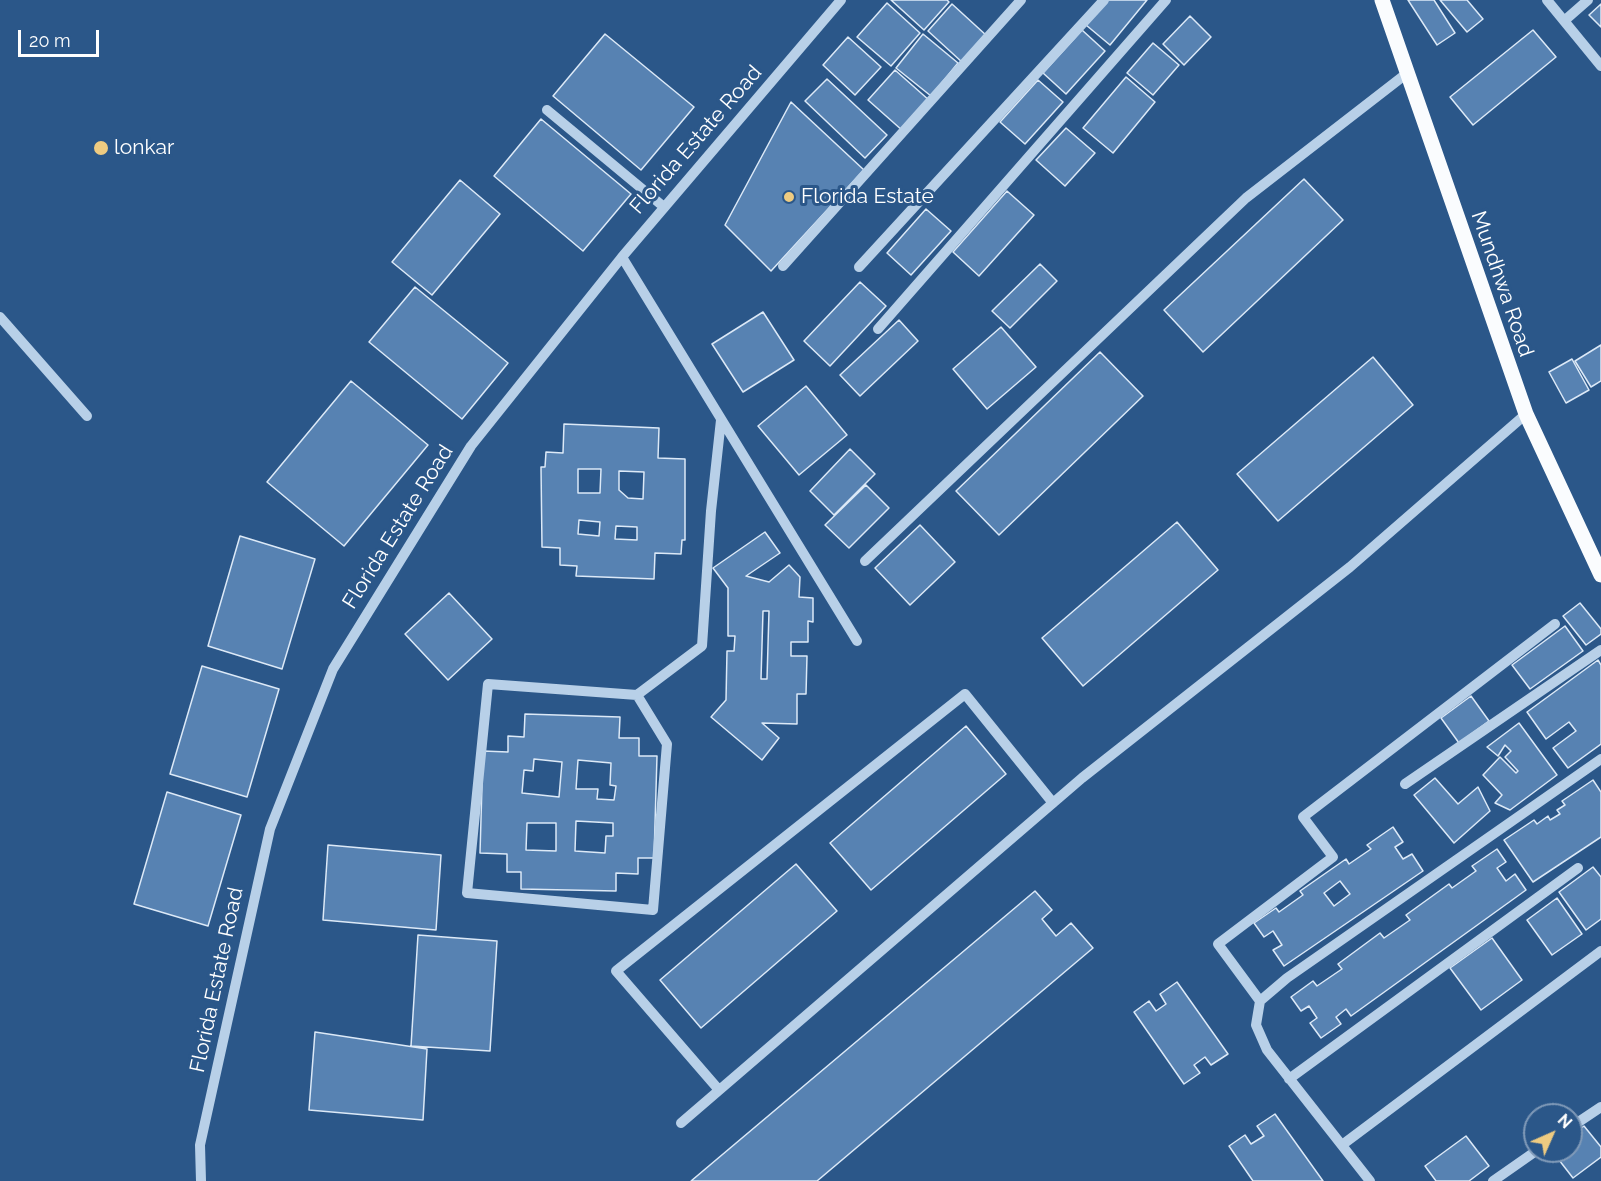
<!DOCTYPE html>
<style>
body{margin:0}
#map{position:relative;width:1601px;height:1181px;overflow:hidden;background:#2b5789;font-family:Raleway,sans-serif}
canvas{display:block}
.north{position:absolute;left:1523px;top:1103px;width:60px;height:60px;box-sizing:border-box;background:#2b5789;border:2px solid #809ab8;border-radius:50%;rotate:45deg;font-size:16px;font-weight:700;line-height:24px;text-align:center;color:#fff}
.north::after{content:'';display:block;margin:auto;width:21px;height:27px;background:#eecb81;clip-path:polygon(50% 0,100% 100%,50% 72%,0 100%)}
.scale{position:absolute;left:18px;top:30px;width:81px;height:27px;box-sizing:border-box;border:3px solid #fff;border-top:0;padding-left:8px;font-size:18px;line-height:21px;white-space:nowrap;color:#fff;-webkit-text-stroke:4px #2b5789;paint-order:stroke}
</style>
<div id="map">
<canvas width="1601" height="1181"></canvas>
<div class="north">N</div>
<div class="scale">20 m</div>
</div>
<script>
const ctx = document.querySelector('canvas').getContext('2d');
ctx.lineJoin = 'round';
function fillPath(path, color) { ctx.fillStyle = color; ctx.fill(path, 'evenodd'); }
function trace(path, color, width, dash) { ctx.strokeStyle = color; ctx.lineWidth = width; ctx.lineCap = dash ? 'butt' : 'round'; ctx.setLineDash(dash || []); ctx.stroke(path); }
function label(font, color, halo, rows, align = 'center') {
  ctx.font = font + ' Raleway,sans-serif'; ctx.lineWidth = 6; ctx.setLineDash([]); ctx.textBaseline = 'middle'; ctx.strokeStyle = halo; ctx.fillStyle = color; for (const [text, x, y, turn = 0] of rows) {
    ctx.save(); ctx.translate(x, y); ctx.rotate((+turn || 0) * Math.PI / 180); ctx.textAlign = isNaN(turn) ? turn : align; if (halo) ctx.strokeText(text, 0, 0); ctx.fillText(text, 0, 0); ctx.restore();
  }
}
const building = new Path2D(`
 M891 0H947L949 2 924 30Z
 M1107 0H1147L1110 45 1086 25Z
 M1408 0H1434L1455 33 1437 45Z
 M1440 0H1467L1483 19 1467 32Z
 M887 3 920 33 891 66 857 37Z
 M952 4 987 36 963 63 928 31Z
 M1601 4V27L1589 15Z
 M1190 16 1211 37 1184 65 1163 44Z
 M1082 30 1105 51 1066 94 1043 73Z
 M1533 30 1556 57 1473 125 1450 97Z
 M605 34 694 107 641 170 553 96Z
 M923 34 958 63 931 96 896 68Z
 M848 37 881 67 855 95 823 65Z
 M1153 43 1179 65 1153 95 1127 73Z
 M895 70 930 101 903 131 868 100Z
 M1126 77 1155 102 1113 153 1083 128Z
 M827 79 887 135 865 158 805 101Z
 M1038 80 1063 102 1025 144 1000 122Z
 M791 102 864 170 771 271 725 225Z
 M541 119 631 194 583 251 494 176Z
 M1066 128 1095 153 1065 186 1036 160Z
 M1304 179 1343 220 1203 352 1164 310Z
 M460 180 500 214 432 295 392 262Z
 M1007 191 1034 215 979 276 953 252Z
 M926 209 951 231 911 275 887 253Z
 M1040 264 1057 281 1010 328 992 311Z
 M860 282 886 306 830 366 804 341Z
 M415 287 508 363 462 419 369 342Z
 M763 312 794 360 743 392 712 344Z
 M899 320 918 341 860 396 840 375Z
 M1001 327 1036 367 987 409 953 369Z
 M1601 345V381L1591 387 1575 361Z
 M1100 352 1143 396 999 535 956 491Z
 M1373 357 1413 405 1278 521 1237 474Z
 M1572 359 1589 390 1566 403 1549 372Z
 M351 381 428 445 344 546 267 482Z
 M806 386 847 435 799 475 758 426Z
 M564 424 659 428 658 458 685 459V540H682L681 554 655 553 654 579 576 576 577 566 560 565V548L542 547 541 467H545L546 452 563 453ZM578 469H601L600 493H578ZM619 471 644 472 643 499 628 498 619 490ZM579 520 600 522 599 536 578 534ZM616 526 637 527V540L615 539Z
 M850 449 875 474 834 515 810 491Z
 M866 485 889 508 849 548 825 525Z
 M1177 522 1218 570 1083 686 1042 638Z
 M920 525 955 562 910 605 875 568Z
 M765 532 780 553 746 576 769 582 789 565 800 577 799 597 813 598V622L808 621V642H791V656H807L806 694H797V724L762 723 779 738 762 760 711 717 726 700 727 651H734L735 636H728V588L713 568ZM763 611H769L767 679H761Z
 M240 536 315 559 282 669 208 646Z
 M449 593 492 639 448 680 405 634Z
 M1580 603 1601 629V634L1586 645 1563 616Z
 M1565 626 1583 651 1530 689 1512 665Z
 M1598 660 1601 665V744L1568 768 1553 748 1576 731 1569 722 1546 739 1527 712Z
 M202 666 279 689 247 797 170 774Z
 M1471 696 1489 721 1459 743 1441 718Z
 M525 714 620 717 619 738H639V756H657L654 858H638V874L616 873V891L521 889V872H507V854L480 853 483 751 508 752V736L524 737ZM534 759 562 762 559 797 522 793 524 770 533 771ZM578 760 611 763 610 785 616 786 614 800 597 799 598 789H576ZM576 821 613 823V836H606L605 853 575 851ZM527 823H556V851L526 850Z
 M1519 723 1557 775 1510 810 1495 803 1502 795 1483 775 1500 757 1516 773 1518 771 1505 757 1511 751 1505 745 1498 756 1487 747Z
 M966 726 1006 774 871 890 830 843Z
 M1435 778 1458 804 1478 787 1490 811 1454 843 1414 795Z
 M1593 780 1601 792V837L1533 882 1504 840 1534 820 1537 824 1548 816 1550 820 1560 814 1557 810 1565 805 1562 801Z
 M167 792 241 815 208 926 134 904Z
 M1393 827 1403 842 1395 847 1403 859 1412 854 1423 871 1284 966 1273 950 1282 945 1273 931 1264 937 1254 923 1276 908 1279 912 1303 895 1300 891 1346 859 1349 864 1371 849 1367 845ZM1340 881 1350 894 1334 906 1324 893Z
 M328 845 441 855 436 930 323 920Z
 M1497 849 1506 862 1497 868 1506 881 1515 874 1526 890 1351 1016 1346 1009 1336 1017 1341 1024 1321 1038 1310 1023 1317 1018 1309 1006 1301 1011 1291 997 1313 981 1317 986 1342 969 1338 964 1380 933 1384 938 1410 920 1406 915 1449 884 1452 888 1476 871 1472 866Z
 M796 864 837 911 701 1028 660 980Z
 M1593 867 1601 877V919L1586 930 1559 892Z
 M1035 891 1052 910 1042 919 1056 936 1071 923 1093 948 817 1181H691Z
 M1557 898 1582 934 1552 955 1527 920Z
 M418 935 497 941 490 1051 411 1046Z
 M1492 938 1522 980 1481 1010 1450 968Z
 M1177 982 1228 1054 1211 1065 1205 1057 1194 1065 1200 1073 1184 1084 1134 1012 1149 1001 1156 1011 1166 1004 1160 994Z
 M315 1032 427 1049 423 1120 309 1110Z
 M1275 1114 1323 1181H1253L1229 1146 1245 1135 1251 1144 1264 1136 1257 1126Z
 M1584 1126 1601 1147V1157L1573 1178 1552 1151H1571V1136Z
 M1466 1136 1489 1166 1469 1181H1436L1425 1166Z`);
fillPath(building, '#5782b2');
trace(building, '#dce9f7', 1.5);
trace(new Path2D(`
 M1547 0 1601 66
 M1564 21 1588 0
 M547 110 664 207
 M622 257 857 641
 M783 266 1021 0
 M859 267 1104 0
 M0 317 87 416
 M878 329 1166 0
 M865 561 1246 198 1406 74
 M637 695 667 744 653 910 467 893 488 684 637 695 702 646 711 511 721 420
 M1405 784 1601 650
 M1260 1001 1218 944 1333 857 1303 817 1555 624
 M1289 1079 1578 868
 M719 1090 616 971 965 694 1053 803
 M681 1123 1082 778 1350 567 1526 414
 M1571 1127 1601 1107
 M1342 1145 1601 951
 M201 1181 200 1145 270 829 333 669 471 446 622 257 841 0
 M1370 1181 1267 1050 1256 1025 1260 1001 1287 978 1601 759
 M1493 1181 1536 1151`), '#b8d0e8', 10);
trace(new Path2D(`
 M1382 0 1526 414 1601 575`), '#fafcfe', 15);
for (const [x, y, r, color] of [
 [101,148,8,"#eecb81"],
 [789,197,6,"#eecb81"]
]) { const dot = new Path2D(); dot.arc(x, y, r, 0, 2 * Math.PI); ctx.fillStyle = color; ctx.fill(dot); trace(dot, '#2b5789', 2); }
label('21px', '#fff', '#2b5789', [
 ["Florida Estate Road",696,140,-49],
 ["Mundhwa Road",1502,284,71],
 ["Florida Estate Road",398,527,-58],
 ["Florida Estate Road",217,980,-78]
]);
label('21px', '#fff', '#2b5789', [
 ["lonkar",114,148],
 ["Florida Estate",801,197]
], 'left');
</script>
